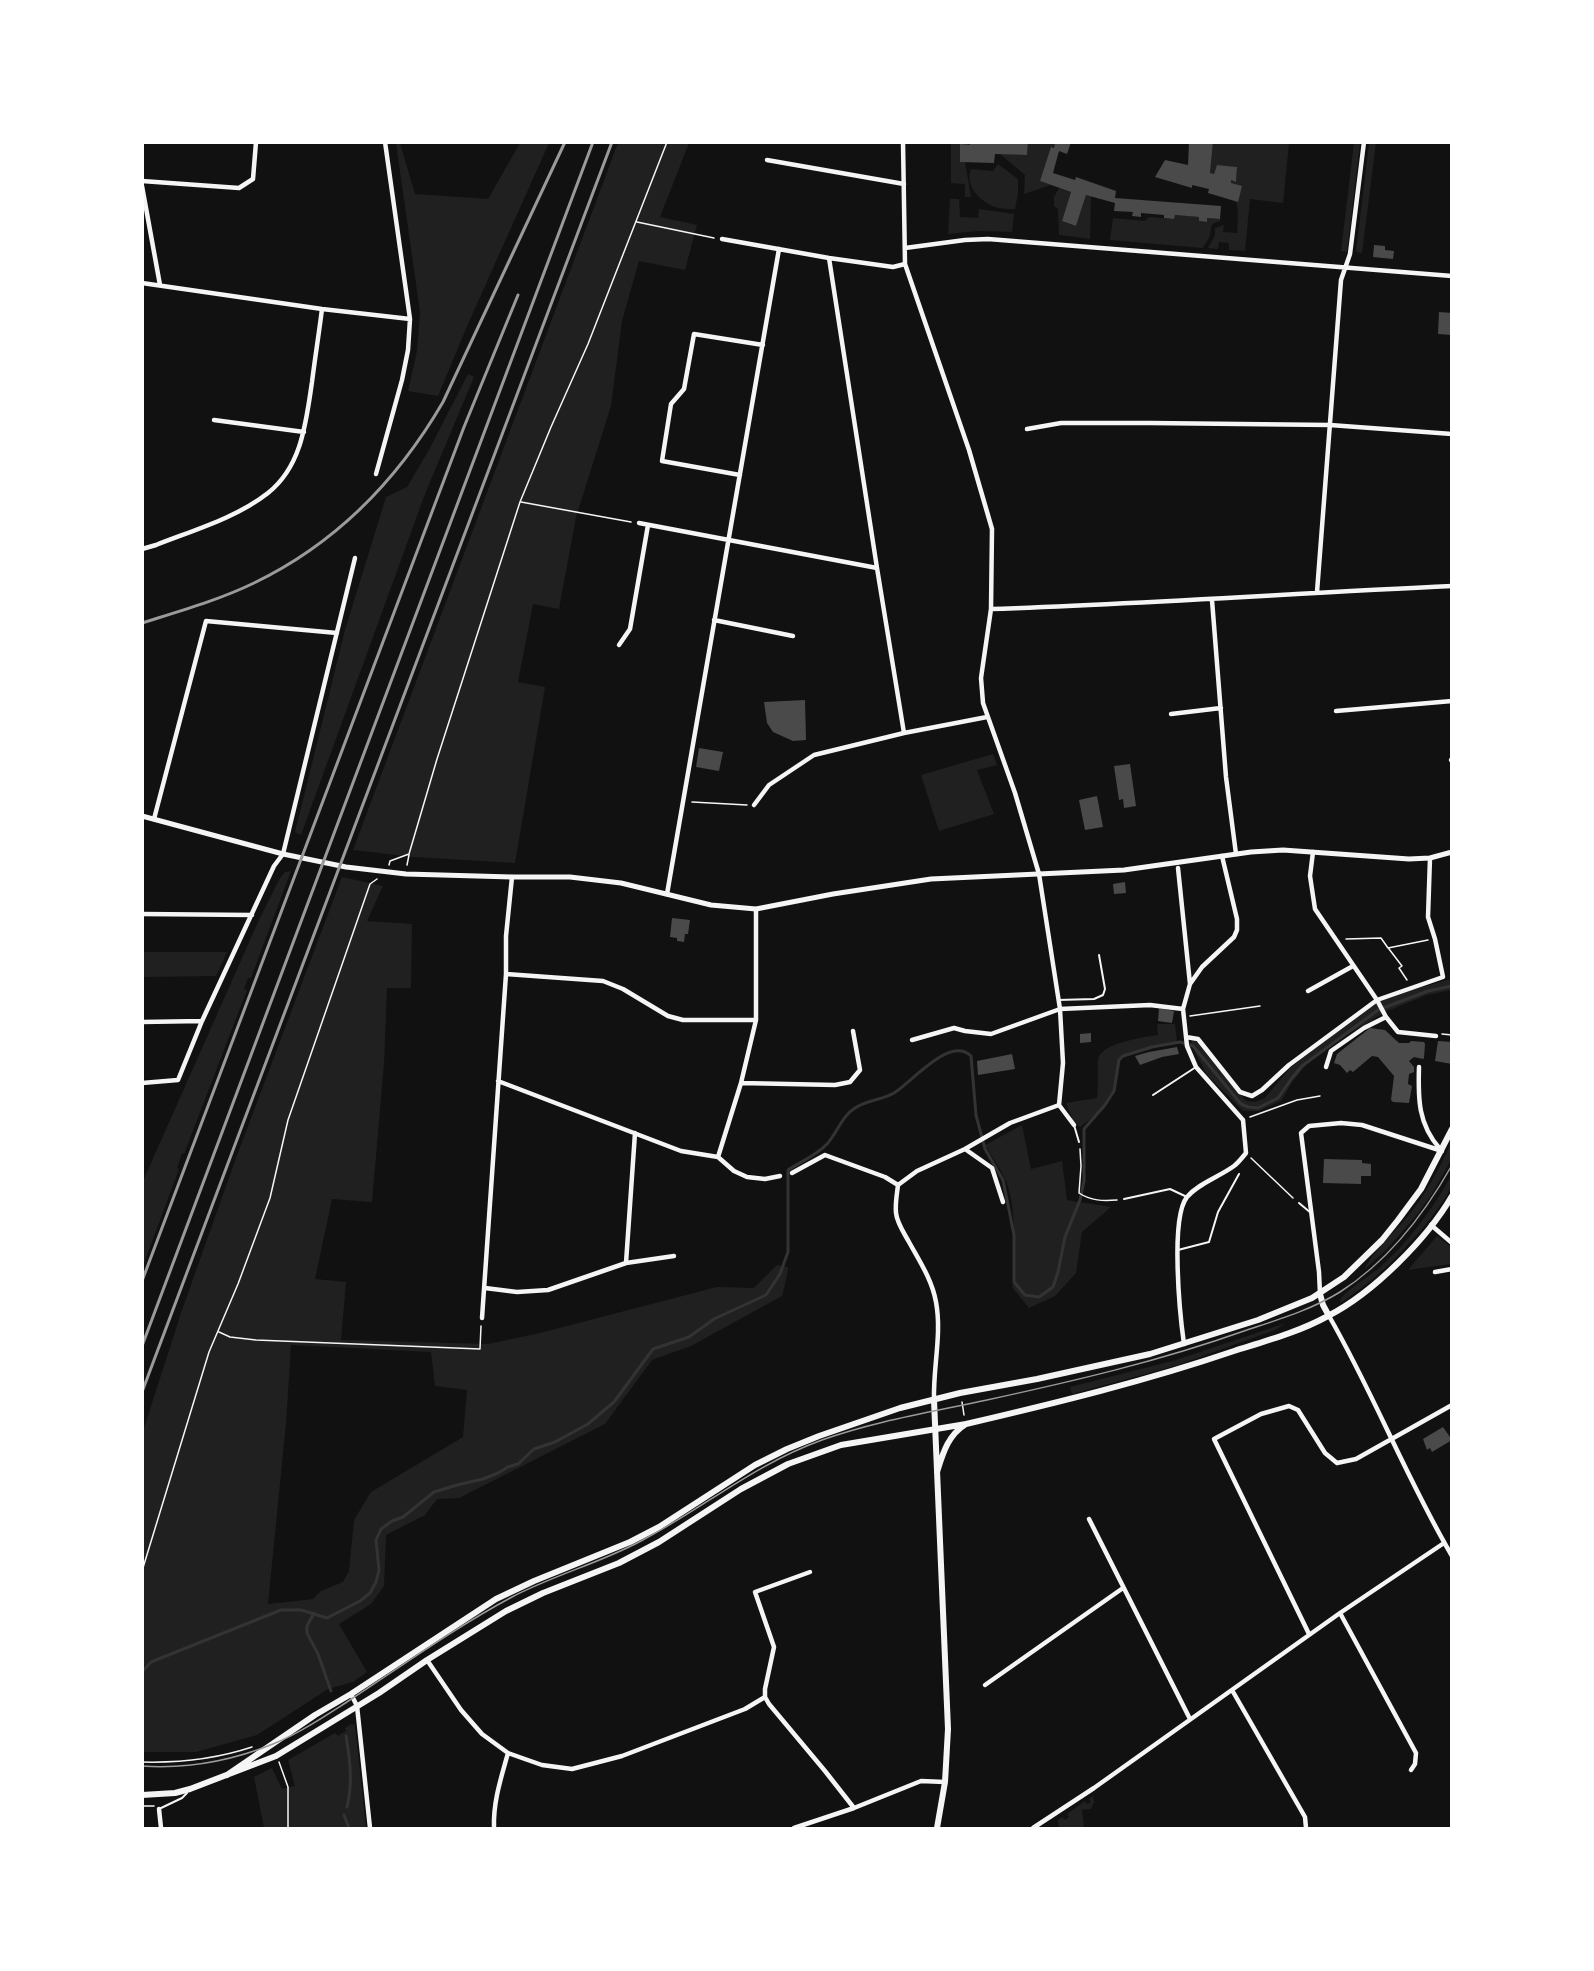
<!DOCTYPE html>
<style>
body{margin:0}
#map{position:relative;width:1594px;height:1971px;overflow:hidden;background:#111;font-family:Mulish,sans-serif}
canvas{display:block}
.frame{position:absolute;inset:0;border:144px solid #fff;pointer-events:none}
</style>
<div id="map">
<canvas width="1594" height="1971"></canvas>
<div class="frame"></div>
</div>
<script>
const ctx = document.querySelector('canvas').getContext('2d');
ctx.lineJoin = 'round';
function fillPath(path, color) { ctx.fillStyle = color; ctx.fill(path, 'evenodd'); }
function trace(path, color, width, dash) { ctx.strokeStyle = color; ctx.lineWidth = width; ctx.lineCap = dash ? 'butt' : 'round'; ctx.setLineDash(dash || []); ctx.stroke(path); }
fillPath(new Path2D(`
 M396 143H400L415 194 488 199 520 143H549L468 324 438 396 408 391 417 351 420 312Z
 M618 143H689L660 217 697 225 685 270 639 261 622 321 611 406 576 517 559 609 533 604 518 682 545 687 515 863 414 857 353 850Z
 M951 143H970V145H960V162H965L971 197H965V184L951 183Z
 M1028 143H1055L1040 181 1051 185 1024 194 1025 175 1000 154 1027 155Z
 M1213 143H1289L1283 203 1250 199 1245 251 1229 250V243L1219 242 1218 249 1208 248 1215 235V228L1224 225 1223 232 1237 233C1239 212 1238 203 1231 183V180L1236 181 1237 167 1217 165 1214 174 1210 173Z
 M1354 143H1360L1347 252 1341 251Z
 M1369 143H1376L1362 253 1356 252Z
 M998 164 1018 179V194L1015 209C1009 209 1001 209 995 207 981 202 964 186 971 169L993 171Z
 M1059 188 1071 192 1062 221 1076 226 1086 195 1091 196 1090 239 1059 235 1058 209 1054 206V197Z
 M950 199H959L960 217 978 218 979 209 1014 214 1012 232 978 231 948 234Z
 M1175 215 1199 217V221L1206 222 1207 218 1220 219V221C1209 224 1212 226 1210 235 1209 239 1205 244 1203 248L1110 240 1113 218 1145 221 1149 217 1174 219Z
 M468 374 474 377 425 494 301 835 295 832 345 630 386 497 407 487 430 448Z
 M993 754 997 765 977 770 994 814 939 831 921 775Z
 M291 871 251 978H248L244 989 247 990 184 1154 182 1153 177 1168 179 1169 143 1266V1181L258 922 280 878 285 872Z
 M342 877 383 886 367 921 412 924 411 988H387L384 1064 372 1202 332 1199 315 1279 346 1282 341 1340 488 1344 540 1333 717 1287 754 1288 777 1265 788 1267 787 1276 782 1296 691 1346 652 1360 605 1424 459 1498 437 1499 425 1515 386 1535 384 1586 371 1604 339 1624 367 1672 353 1682 328 1689 257 1735 196 1752H143V1431L181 1313 236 1158ZM291 1345 431 1352 435 1386 467 1390 463 1437 371 1492 354 1520 349 1571 343 1582 321 1591 313 1599 268 1604 286 1423Z
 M142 952H227L216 976 143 977Z
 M1451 979V990L1427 995 1385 1012 1345 1036 1306 1065 1292 1082 1281 1101 1258 1111H1243L1207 1075 1191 1044 1192 1040 1197 1042 1246 1101 1255 1102 1265 1098 1290 1068 1377 1000Z
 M1157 1024H1175L1177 1042 1123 1056C1115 1065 1117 1077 1115 1088 1111 1103 1093 1118 1080 1127L1074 1123 1066 1103 1097 1098C1099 1085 1097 1072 1098 1059 1101 1043 1144 1037 1158 1035Z
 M1022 1125 1031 1169 1062 1161 1067 1200 1111 1207 1082 1232 1076 1273 1055 1296 1029 1308 1012 1287C1016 1278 1013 1269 1013 1260 1013 1233 1016 1207 1006 1181 1001 1169 992 1157 985 1145Z
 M1451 1143V1160L1432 1194 1416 1216 1387 1249 1364 1270C1372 1252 1395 1232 1408 1216 1426 1194 1439 1169 1451 1143Z
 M1451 1176C1451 1178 1452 1184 1451 1186 1445 1206 1400 1255 1383 1270 1370 1282 1356 1292 1342 1302L1340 1301C1342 1293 1369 1276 1378 1269 1408 1243 1432 1210 1451 1176Z
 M1437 1236 1451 1247V1264L1408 1270Z
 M1286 1323 1275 1330 1178 1365 1072 1394 1070 1387 1176 1360Z
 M351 1724 355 1725 366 1828H264L254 1777 272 1768 282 1789 295 1786 288 1760 335 1733 338 1736 346 1731 345 1728Z
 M1093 1796 1094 1802 1091 1809 1082 1810 1084 1828H1059L1058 1820 1062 1817 1065 1820 1069 1817 1067 1814 1085 1801 1087 1804 1091 1802 1089 1799Z`), '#202020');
trace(new Path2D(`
 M314 1613 307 1626V1633L318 1654 331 1691
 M142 1672 151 1662 281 1610H301L327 1618 360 1601 370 1593 376 1582 379 1570 376 1540 381 1529 392 1521 403 1517 434 1492 457 1485 483 1479 498 1473 508 1467 518 1464 534 1449 555 1442 588 1424 614 1402 653 1349 689 1337 714 1319 766 1295 780 1274 788 1252V1170C800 1162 817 1155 827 1144 837 1133 842 1116 855 1108 867 1100 882 1100 894 1093 911 1083 950 1035 971 1056L976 1115 985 1149 1003 1180 1014 1235V1282L1025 1295 1039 1297 1053 1287 1058 1272 1065 1237 1080 1200 1084 1181V1129L1105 1105 1114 1091 1119 1060 1123 1056 1152 1047 1180 1042 1193 1046 1241 1104 1248 1107 1258 1108 1278 1098 1292 1078 1302 1066 1378 1010 1428 991 1452 986
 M346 1736C350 1760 353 1783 347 1807
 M344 1815 349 1828`), '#333', 3);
fillPath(new Path2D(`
 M970 142H1028L1027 155 995 154 994 163 960 162V144L970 145Z
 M1055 142H1071L1067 154 1059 151 1053 173 1075 180 1076 177 1116 191 1115 198 1221 206 1220 219 1207 218V222L1199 221V217L1175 215 1174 219 1164 218V215L1141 213V217L1132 216 1133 212 1114 211 1115 203 1086 195 1076 226 1062 221 1071 192 1040 181 1051 147 1054 148Z
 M1189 142H1213L1210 173 1214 174 1217 165 1237 167 1236 182 1231 180V183L1242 186 1238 202 1208 193 1209 189 1192 185V188L1155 177 1165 160 1188 165Z
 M1374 245 1385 246V250L1394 251 1393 259 1373 257Z
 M1439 312 1452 313V335L1438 334Z
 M805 700 806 740 793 741 773 732 767 723 764 702Z
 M699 748 723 752 719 771 696 767Z
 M1130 764 1136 806 1124 808 1123 799 1119 800 1114 766Z
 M1097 796 1103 827 1085 830 1079 800Z
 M1125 882 1126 893 1114 894 1113 884Z
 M672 918 690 920 688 934H685L684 942 677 941V938L670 937Z
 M1159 1008 1174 1011 1172 1023 1158 1021Z
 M1370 1028 1385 1030 1399 1043H1409L1411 1041 1424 1042 1425 1044 1424 1058 1423 1059 1414 1057 1409 1061 1414 1067V1072L1409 1074 1408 1084 1412 1086 1409 1103 1393 1102 1391 1100 1394 1076 1378 1057 1372 1056 1353 1072 1350 1070 1347 1073 1340 1065 1334 1063 1337 1054Z
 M1091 1033V1042L1080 1043V1034Z
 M1438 1041 1452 1042V1064L1435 1061Z
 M1177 1047 1179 1054 1162 1057 1140 1065 1135 1056 1149 1052Z
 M1012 1054 1015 1069 978 1075 977 1061Z
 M1324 1159 1362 1160V1163L1371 1164V1176H1361V1184L1323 1183Z
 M1443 1427 1452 1440 1432 1452 1430 1448 1427 1450 1423 1439Z`), '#4a4a4a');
trace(new Path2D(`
 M637 222 714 238
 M521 502 631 522
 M692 802 747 805
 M389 865 390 861 409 854 437 759 520 502 551 427 588 344 667 142
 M407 865 409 855
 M1346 939 1381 938 1388 948 1428 940
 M1389 949 1402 966 1399 968 1407 980
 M1190 1016 1260 1006
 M1442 1034 1452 1035
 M1250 1117 1297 1100 1320 1096
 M1080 1149 1081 1166 1079 1193C1091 1201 1103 1201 1117 1200
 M1251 1158 1293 1198
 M219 1332 230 1337 256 1340 480 1349 481 1326
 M962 1402 964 1415
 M142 1571 209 1352 238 1284 270 1198 288 1120 370 884 377 879
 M142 1762C180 1763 216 1759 252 1747
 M279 1762 288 1787V1828
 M142 1806H154`), '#f5f5f5', 1.5);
trace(new Path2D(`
 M1058 1000 1094 999 1103 995 1105 989 1099 955
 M1153 1095 1196 1067
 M1074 1125 1079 1142
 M1124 1199 1170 1189 1187 1197
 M1299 1203 1311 1213
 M1178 1250 1209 1242 1218 1212 1239 1174
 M159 1809 182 1798 187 1793`), '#f5f5f5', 2);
trace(new Path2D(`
 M903 142 905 264 969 450 992 529 991 609 981 678 983 703 1015 793 1039 874 1060 1009 1063 1063 1059 1105 1074 1125
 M767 160 904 184
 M142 181 239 188 253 179 256 142
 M142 186 160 285
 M722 239 829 258 893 267 905 264
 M905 248 965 240 988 239 1452 276
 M829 258 877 568 904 733
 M142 283 322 309 410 319
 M214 420 304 432
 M1027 429 1061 423H1150L1330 425 1452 434
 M376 474 402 380 408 350 410 319 385 142
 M740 475 662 461 671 404 684 389 694 334 763 345
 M639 523 877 568
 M142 549 156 545C194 530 236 518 268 493 302 466 306 422 312 382 315 358 319 333 322 309
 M1317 592 1341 280 1350 254 1364 142
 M1212 600 1226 777 1236 854
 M991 609C1145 604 1298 593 1452 586
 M714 620 793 636
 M619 645 630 629 648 525
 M1336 711 1452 701
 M1171 714 1221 708
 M1451 760H1452
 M754 805 769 785 814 755 904 733 987 717
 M154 819 206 621 337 633
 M1313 852 1310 876 1315 909 1377 1000 1386 1017 1398 1032 1436 1036
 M1178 868 1190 984
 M667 894 779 249
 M756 909V1020L741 1083 835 1085 850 1082 860 1070 853 1031
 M142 914 252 915
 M506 974 603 981 623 989 668 1016 683 1020H756
 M1308 991 1353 966
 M142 1022 202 1021
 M1186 1037 1198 1039 1240 1092 1252 1096 1262 1090 1289 1065 1377 1000 1443 977 1435 939 1428 917 1430 858
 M912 1040 954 1028 965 1031 991 1034 1060 1009 1150 1005 1183 1009
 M1326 1067 1331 1051 1364 1028 1386 1017
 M1419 1067C1418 1099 1418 1124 1440 1149
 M498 1081 681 1151 718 1157 734 1171 747 1177 765 1179 780 1176
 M142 1083 178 1080 202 1021 274 866 283 854 355 558
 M965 1149 992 1168 1003 1202
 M718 1157 741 1083
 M792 1173 825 1155 885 1177 898 1185
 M1431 1225 1452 1243
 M626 1263 674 1256
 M1435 1272 1452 1269
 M485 1288 517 1292 548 1290 626 1263 635 1133
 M1320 1294 1319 1272 1301 1133 1309 1126 1341 1123 1362 1125 1442 1151
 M1329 1316C1374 1394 1406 1478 1452 1556
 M482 1318 506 974V936L512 877
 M1184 1344C1180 1316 1170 1218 1187 1197 1199 1183 1219 1177 1234 1166 1238 1163 1242 1158 1246 1153L1243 1120 1196 1067 1187 1046 1183 1009 1190 984 1202 967 1234 937 1237 930V919L1222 856
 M934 1400C933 1367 942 1334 936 1302 932 1280 920 1262 909 1242 904 1233 897 1223 896 1213 895 1203 897 1194 898 1185L917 1171 965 1149 1010 1123 1059 1105
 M1089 1519 1190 1719
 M1340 1613 1416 1753 1415 1764 1411 1770
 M1309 1634 1214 1439 1261 1414 1289 1406 1298 1410 1325 1453 1337 1463 1356 1459 1452 1405
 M427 1660 461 1710 482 1734 508 1753 522 1758 542 1765 572 1769 622 1756 745 1709 765 1697 769 1704 825 1771 854 1808
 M985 1685 1123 1588
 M1232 1690 1305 1817 1306 1828
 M351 1694 357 1706 370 1828
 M765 1697V1689L774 1647 755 1592 810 1572
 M159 1809 161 1828
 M494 1828C493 1802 501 1778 508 1753
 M794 1828 854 1808 921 1781 945 1782
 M1033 1828 1094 1788 1340 1613 1444 1543`), '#f5f5f5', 4.5);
trace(new Path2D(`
 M142 816 283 854 346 867 406 874 512 877H570L621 883 711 905 756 909 833 894 931 879 1124 870 1251 852 1283 850 1409 859 1430 858 1452 852`), '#f5f5f5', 5);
trace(new Path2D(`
 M1320 1294 1323 1305 1329 1316
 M934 1400 948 1729 945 1782 937 1828
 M937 1472C943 1453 948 1435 966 1424 1056 1403 1146 1381 1234 1351 1266 1341 1299 1332 1328 1316 1373 1293 1427 1239 1452 1196
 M227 1775 315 1715 351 1694 496 1599 534 1581 630 1542 659 1527 755 1465 787 1449 819 1436 900 1408 960 1393 1037 1379 1150 1354 1258 1320 1312 1298 1344 1277 1382 1240 1398 1220 1421 1189 1452 1129
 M142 1795 175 1793 190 1789 276 1756 379 1693 427 1660 506 1611 543 1593 619 1563 659 1542 741 1489 788 1464 841 1445 966 1424`), '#f5f5f5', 6);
trace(new Path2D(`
 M142 1766C187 1769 231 1761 273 1744 300 1733 325 1716 350 1700 403 1665 456 1627 512 1597 554 1575 600 1563 641 1541 704 1508 753 1465 822 1440 875 1421 932 1412 987 1400 1074 1381 1160 1361 1244 1331 1277 1320 1311 1310 1340 1292 1387 1262 1425 1213 1452 1165`), '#9a9a9a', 1.5);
trace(new Path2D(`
 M142 623C180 611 219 600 254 583 337 543 397 481 443 402L565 142
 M142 1281 464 427 518 295
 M142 1346 593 142
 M142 1392 612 142`), '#9a9a9a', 3);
</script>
